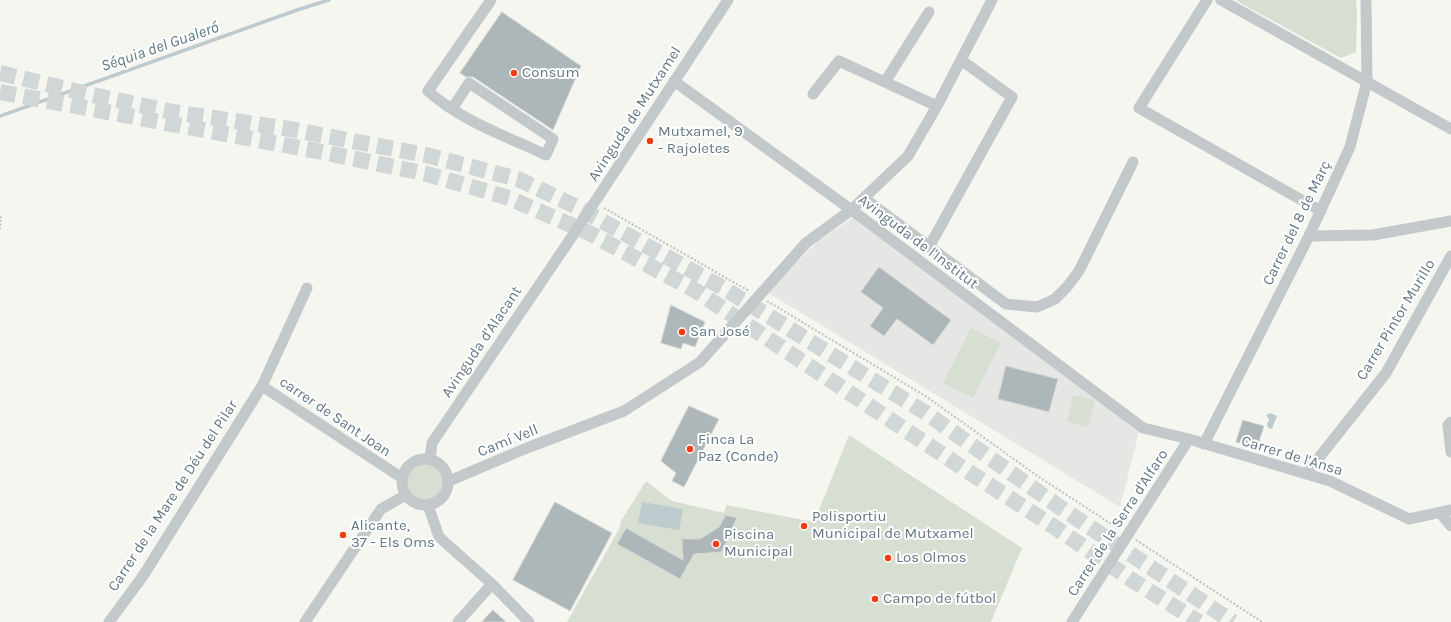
<!DOCTYPE html>
<meta charset="utf-8">
<style>
body{margin:0}
canvas{display:block;background:#f6f6f1}
</style>
<canvas width="1451" height="622"></canvas>
<script>
const ctx = document.querySelector('canvas').getContext('2d');
ctx.lineJoin = 'round';
function fillPath(path, color) { ctx.fillStyle = color; ctx.fill(path, 'evenodd'); }
function trace(path, color, width, dash) { ctx.strokeStyle = color; ctx.lineWidth = width; ctx.lineCap = dash ? 'butt' : 'round'; ctx.setLineDash(dash || []); ctx.stroke(path); }
function label(font, color, halo, rows, align = 'center') {
  ctx.font = font + ' Karla,sans-serif'; ctx.lineWidth = 4; ctx.setLineDash([]); ctx.textBaseline = 'middle'; ctx.strokeStyle = halo; ctx.fillStyle = color; for (const [text, x, y, turn = 0] of rows) {
    ctx.save(); ctx.translate(x, y); ctx.rotate((+turn || 0) * Math.PI / 180); ctx.textAlign = isNaN(turn) ? turn : align; if (halo) ctx.strokeText(text, 0, 0); ctx.fillText(text, 0, 0); ctx.restore();
  }
}
fillPath(new Path2D(`
 M856 216 1139 432 1120 507 767 292 817 242Z`), '#e6e7e5');
fillPath(new Path2D(`
 M1235 0H1356L1357 13 1356 52 1341 58Z
 M971 328 1001 343 973 398 943 383Z
 M1073 395 1095 400 1088 427 1067 422Z
 M849 435 1022 548 991 622H567L619 529 621 521 646 481 672 501 724 513 726 505 814 522Z
 M407 482a18 18 0 1 1 36 0a18 18 0 1 1-36 0Z`), '#d7ded2');
fillPath(new Path2D(`
 M1270 413 1277 416 1272 429 1268 428 1267 424 1269 420 1266 415Z
 M642 502 683 509 679 530 638 523Z`), '#bdcbcf');
trace(new Path2D(`
 M0 116 300 9 329 0`), '#bdcbcf', 3.5);
const building = new Path2D(`
 M502 12 581 66 553 130 473 77H466L460 73Z
 M879 267 951 320 933 345 897 319 884 336 870 326 883 308 861 292Z
 M671 305 705 322 695 347 683 343 681 349 661 343Z
 M1006 366 1058 379 1049 412 998 399Z
 M689 406 719 419 684 487 672 481 676 473 661 461Z
 M1243 420 1264 426 1257 448 1236 442Z
 M555 502 612 533 570 611 513 580Z
 M726 515 737 518 727 538 728 539 721 552 694 554 680 579 617 544 626 528 683 560 682 539H700L719 527Z
 M493 610 506 622H482Z`);
fillPath(building, '#adb7ba');
trace(building, '#d7d7d4', 1);
trace(new Path2D(`
 M0 73 88 94 173 112 290 129 426 155 518 179 575 206 725 289 926 413 1061 508 1233 622
 M0 92 322 152 427 174 509 198 587 232 696 291 972 474 1053 526 1132 580 1199 622`), '#d1d6d6', 16, [16, 8]);
trace(new Path2D(`
 M604 208 749 291
 M0 216 1 218 0 229
 M767 301 927 397 1039 477 1119 529
 M1136 540 1262 622`), '#bec1c3', 2, [2, 2]);
trace(new Path2D(`
 M1207 0 1139 108 1321 211
 M1221 0 1451 129
 M674 81 857 214 1143 428 1189 439 1330 481 1409 519 1451 510
 M885 82 929 12
 M813 94 839 61 937 106
 M452 109 469 83 553 139 546 155C506 136 461 121 428 91L491 0
 M865 199 1006 304 1037 307 1055 299 1067 287 1079 271 1133 162
 M1309 236 1373 235 1451 221
 M929 247 1012 97 961 60
 M307 288 262 386 402 478
 M1451 422 1448 425 1451 452
 M1204 444 1309 236 1350 147 1367 81 1366 0
 M402 482a23 23 0 1 1 46 0a23 23 0 1 1-46 0Z
 M430 459 432 443 567 244 728 0
 M1306 474 1386 373 1451 256
 M449 481 527 448 624 411 700 362 806 243 851 210 908 156 937 106 992 0
 M428 505 439 537 492 584 529 622
 M1440 513 1451 526
 M109 622 143 576 262 386
 M305 622 381 509 406 495
 M458 622 492 584
 M1072 622 1189 439`), '#c3c8ca', 11);
for (const [x, y, r, color] of [
 [514,73,4,"#f33b14"],
 [650,141,4,"#f33b14"],
 [682,332,4,"#f33b14"],
 [690,449,4,"#f33b14"],
 [804,526,4,"#f33b14"],
 [343,535,4,"#f33b14"],
 [716,544,4,"#f33b14"],
 [888,558,4,"#f33b14"],
 [875,599,4,"#f33b14"]
]) { const dot = new Path2D(); dot.arc(x, y, r, 0, 2 * Math.PI); ctx.fillStyle = color; ctx.fill(dot); trace(dot, '#fff', 1.5); }
label('15px', '#627885', '#fff', [
 ["Consum",522,73],
 ["Mutxamel, 9",658,132],
 ["- Rajoletes",658,149],
 ["San José",690,332],
 ["Finca La",698,440],
 ["Paz (Conde)",698,457],
 ["Polisportiu",812,517],
 ["Municipal de Mutxamel",812,534],
 ["Alicante,",351,526],
 ["37 - Els Oms",351,543],
 ["Piscina",724,535],
 ["Municipal",724,552],
 ["Los Olmos",896,558],
 ["Campo de fútbol",883,599]
], 'left');
label('15px', '#627885', '#fff', [
 ["Avinguda de Mutxamel",635,114,-57],
 ["Carrer del 8 de Març",1297,223,-64],
 ["Avinguda de l'Institut",918,242,37],
 ["Carrer Pintor Murillo",1396,320,-59],
 ["Avinguda d'Alacant",482,342,-56],
 ["carrer de Sant Joan",335,417,34],
 ["Camí Vell",508,441,-22],
 ["Carrer de l'Ansa",1292,456,17],
 ["Carrer de la Mare de Déu del Pilar",173,496,-57],
 ["Carrer de la Serra d'Alfaro",1118,523,-57]
]);
label('italic 16px', '#5d7b83', '#fff', [
 ["Séquia del Gualeró",160,47,-19]
]);
</script>
